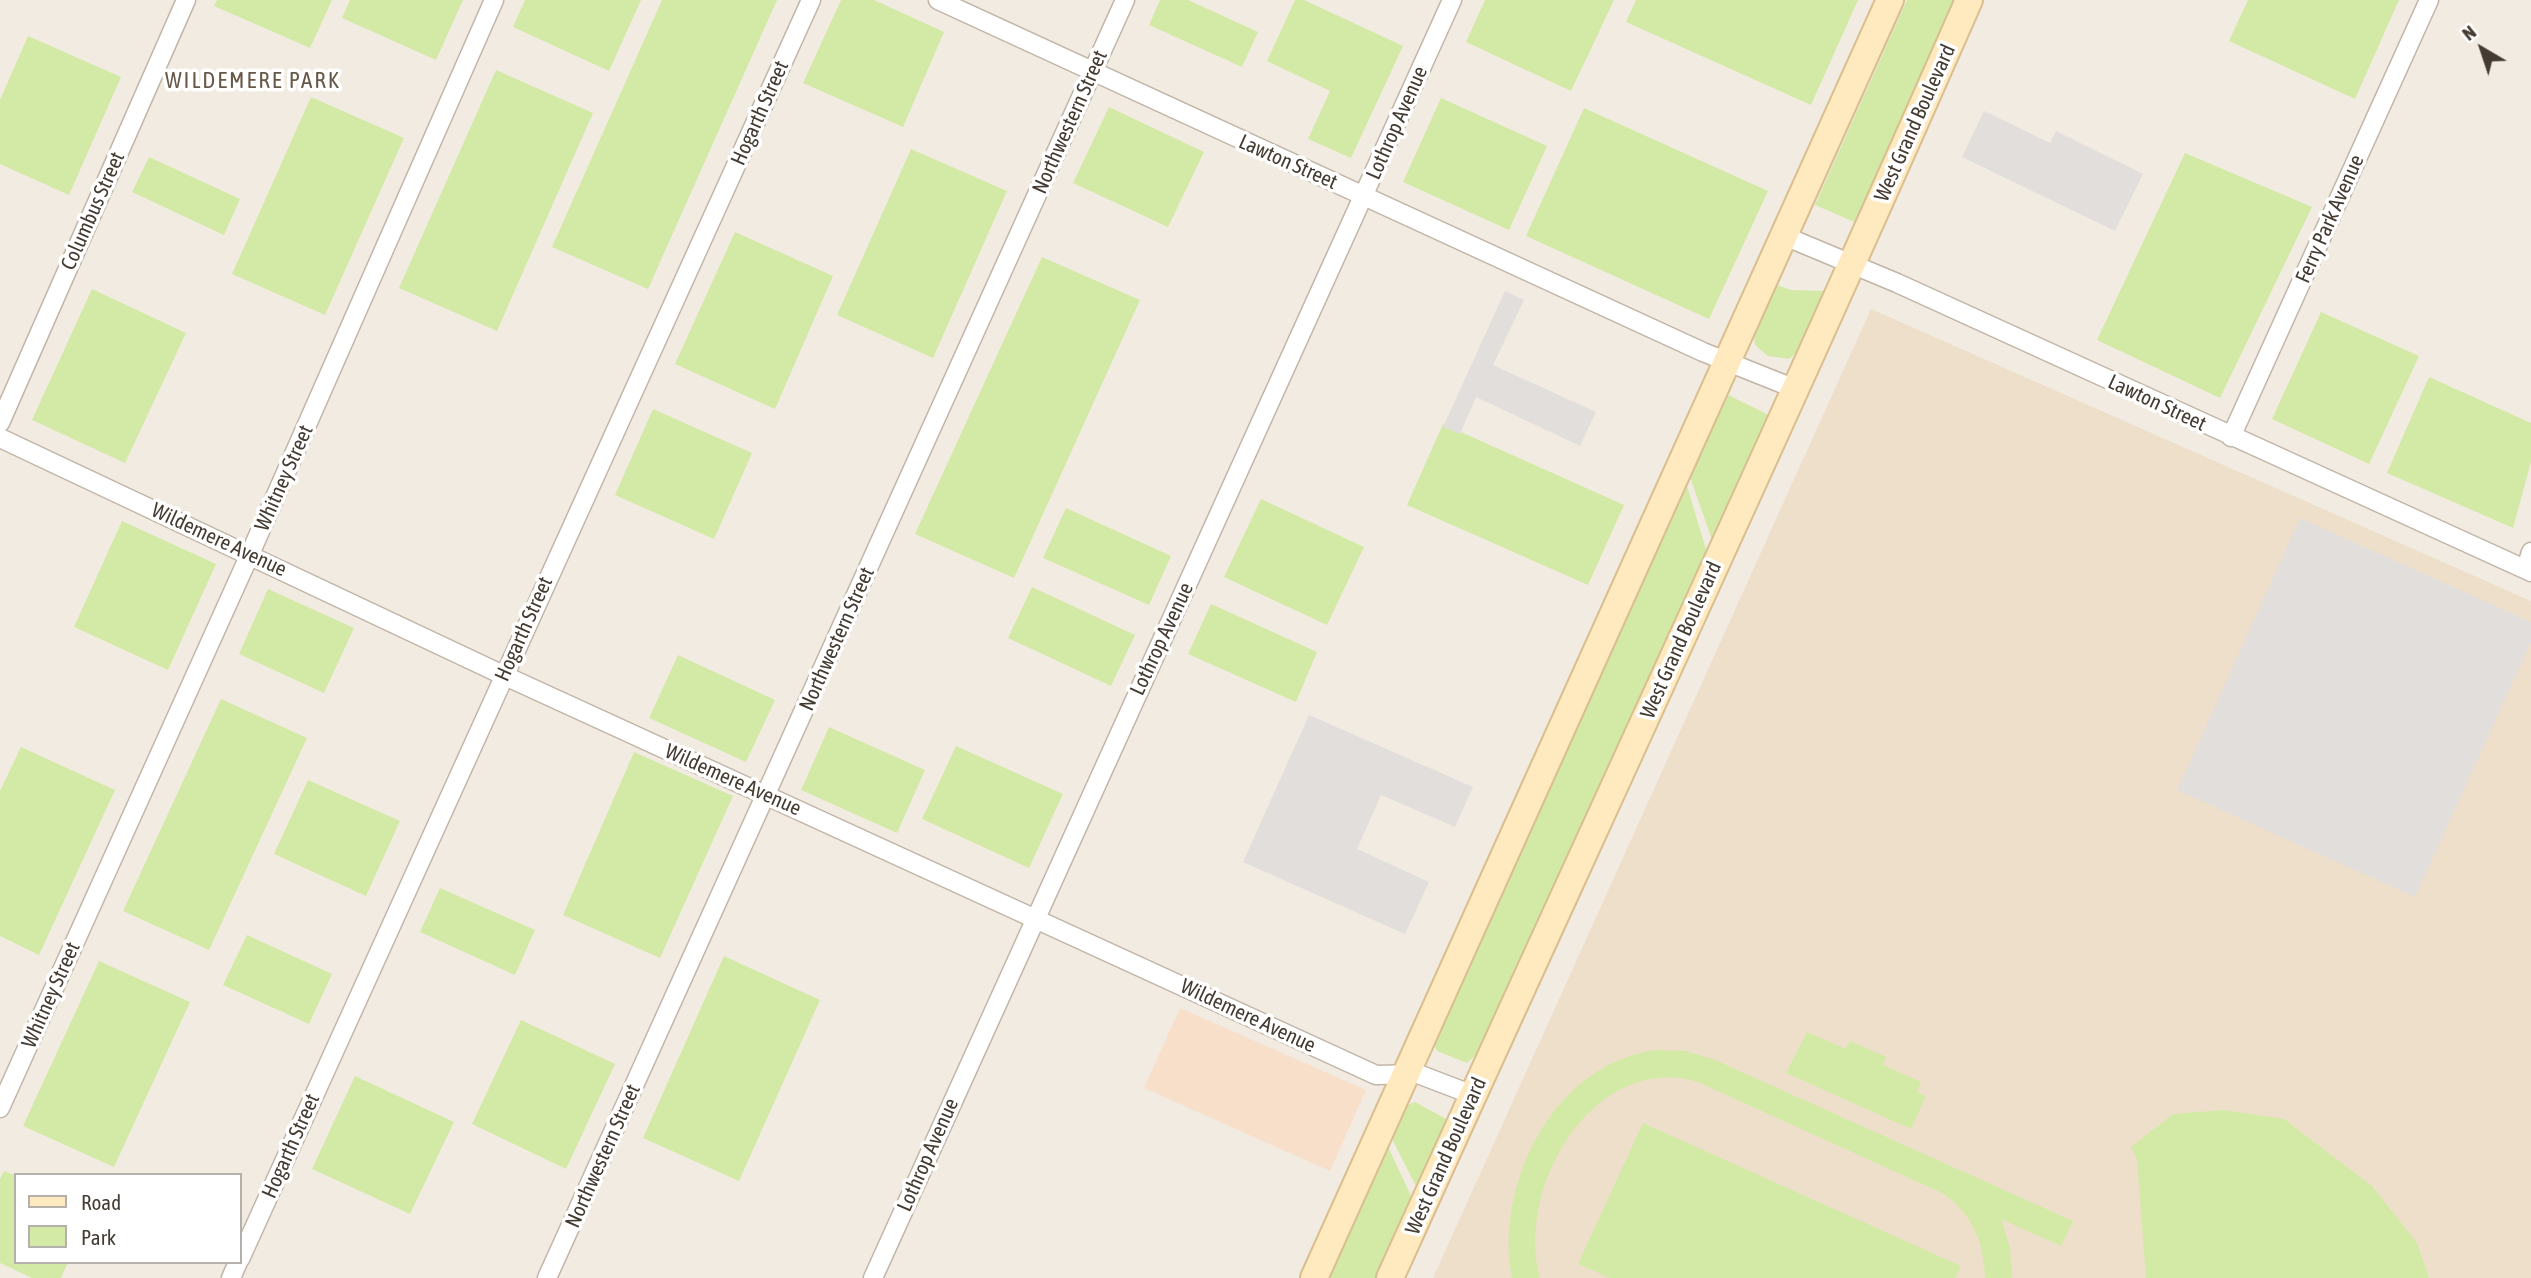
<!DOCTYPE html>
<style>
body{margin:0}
#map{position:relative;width:2531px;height:1278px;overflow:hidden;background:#f2ebe1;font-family:"Asap Condensed",sans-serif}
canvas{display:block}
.legend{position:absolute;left:14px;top:1173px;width:228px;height:91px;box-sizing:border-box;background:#fff;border:2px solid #b4b1ad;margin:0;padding:9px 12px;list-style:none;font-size:21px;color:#443b32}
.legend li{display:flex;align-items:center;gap:14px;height:35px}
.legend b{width:35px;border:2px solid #b4b1ad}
.north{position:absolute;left:2447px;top:14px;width:70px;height:70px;-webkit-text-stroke:5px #fff;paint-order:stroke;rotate:321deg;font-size:19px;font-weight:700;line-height:28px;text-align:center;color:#443b32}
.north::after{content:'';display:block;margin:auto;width:24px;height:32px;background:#443b32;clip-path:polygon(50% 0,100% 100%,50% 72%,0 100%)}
</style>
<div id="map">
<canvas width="2531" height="1278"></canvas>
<ul class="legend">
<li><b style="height:9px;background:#ffe9bf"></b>Road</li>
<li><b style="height:19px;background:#d3eaa6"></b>Park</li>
</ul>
<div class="north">N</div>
</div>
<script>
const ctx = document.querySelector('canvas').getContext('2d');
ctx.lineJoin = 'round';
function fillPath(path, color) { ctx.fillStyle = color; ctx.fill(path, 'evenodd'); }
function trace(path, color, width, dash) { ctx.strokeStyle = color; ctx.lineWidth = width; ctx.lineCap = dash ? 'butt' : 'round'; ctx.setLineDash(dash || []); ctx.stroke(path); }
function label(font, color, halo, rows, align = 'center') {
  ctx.font = font + ' "Asap Condensed",sans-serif'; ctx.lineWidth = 7; ctx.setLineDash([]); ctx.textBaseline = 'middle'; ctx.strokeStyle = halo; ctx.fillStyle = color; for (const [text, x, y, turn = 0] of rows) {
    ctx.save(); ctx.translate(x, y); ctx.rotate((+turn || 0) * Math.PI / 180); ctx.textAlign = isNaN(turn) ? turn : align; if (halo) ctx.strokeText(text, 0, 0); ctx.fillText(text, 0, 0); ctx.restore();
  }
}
fillPath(new Path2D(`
 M1180 1008 1366 1090 1330 1171 1144 1088Z`), '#f7dfca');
fillPath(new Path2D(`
 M1871 309 2531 601V1278H1433Z`), '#eddfca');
fillPath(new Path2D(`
 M217 0H332L310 48 214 6Z
 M350 0H463L436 60 342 18Z
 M525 0H641L609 71 513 27Z
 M662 0H777L648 289 552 247Z
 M841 0H874L944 32 903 127 803 83Z
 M1160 0H1188L1258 32 1242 67 1149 25Z
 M1295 0H1304L1403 46 1351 158 1308 139 1330 91 1267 61Z
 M1485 0H1614L1571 91 1466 42Z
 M1636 0H1858L1811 105 1626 22Z
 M1907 0H1958L1857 223 1815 205Z
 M2248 0H2399L2355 99 2229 41Z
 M28 36 121 77 69 195 0 164V100Z
 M496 70 593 113 497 331 399 288Z
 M311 97 404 138 325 315 232 274Z
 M1441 98 1547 146 1509 230 1403 182Z
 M1109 107 1204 152 1168 227 1073 183Z
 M1584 108 1768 191 1709 319 1526 236Z
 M911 149 1007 191 933 358 837 315Z
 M2185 153 2312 207 2220 398 2097 340Z
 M149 157 240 199 224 235 132 192Z
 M735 232 833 276 775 409 675 364Z
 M1042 257 1140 300 1014 578 915 534Z
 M1777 285 1791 290 1825 291 1798 351 1789 359 1768 356 1755 345 1754 334Z
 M92 289 186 333 125 463 32 420Z
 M2321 312 2419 356 2369 464 2272 419Z
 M2429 377 2531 423V462L2513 528 2387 473Z
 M1728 395 1769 415 1713 543 1690 477Z
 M653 409 752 453 714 539 615 495Z
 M1443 424 1624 505 1588 585 1407 505Z
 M1687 486 1707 553 1480 1051 1467 1063 1437 1051 1433 1042Z
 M1261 499 1364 547 1327 625 1224 577Z
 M1066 508 1171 556 1149 605 1043 558Z
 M122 521 216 564 168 670 74 627Z
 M1032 587 1135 635 1111 686 1008 638Z
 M268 589 354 628 324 693 239 654Z
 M1211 604 1317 652 1296 702 1188 654Z
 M678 655 775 700 746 762 649 718Z
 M221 699 307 738 209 950 123 911Z
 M829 727 925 770 897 833 801 790Z
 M956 746 1063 794 1029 868 922 819Z
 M21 747 115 790 39 955 0 936V791Z
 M634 752 733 796 660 958 563 915Z
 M308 780 400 821 366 896 274 854Z
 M440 888 535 930 515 975 420 932Z
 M247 935 332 974 309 1024 223 985Z
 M724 956 820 1000 739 1181 643 1138Z
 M99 961 190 1002 114 1167 23 1126Z
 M521 1020 615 1064 566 1169 472 1124Z
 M1807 1032 1846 1049 1850 1041 1886 1057 1883 1065 1921 1082 1917 1092 1926 1096 1911 1129 1786 1073Z
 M1656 1050 1686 1051 1715 1060 2073 1221 2061 1246 2001 1219 2010 1248 2012 1278H1985C1984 1243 1972 1212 1942 1193L1698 1082C1593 1051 1515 1188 1540 1278H1512C1494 1184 1554 1063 1656 1050Z
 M355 1076 454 1122 410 1214 312 1169Z
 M1415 1102 1448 1120 1419 1192 1391 1137 1405 1106Z
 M2224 1110 2284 1119 2372 1186 2417 1243 2429 1278H2146L2137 1159 2131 1147 2173 1114Z
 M1643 1123 1961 1266 1955 1278H1610L1578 1264Z
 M1388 1147 1413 1200 1377 1278H1328Z
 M4 1171 16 1176V1262H68L61 1278H32L0 1263V1179Z`), '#d3eaa6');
fillPath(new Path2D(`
 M1984 111 2050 143 2056 131 2143 174 2115 231 1962 157Z
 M1505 291 1524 300 1493 365 1596 412 1580 446 1476 397 1460 434 1443 427Z
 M2300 518 2531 622V642L2415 897 2177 790Z
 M1309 715 1473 787 1455 827 1381 795 1357 849 1429 882 1405 934 1243 862Z`), '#e2dedb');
const minor = new Path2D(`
 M938 0 1703 352 1793 388
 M1782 235 1897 283 2531 572
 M0 423 186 0
 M2231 437 2429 0
 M0 438 503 675 1376 1075 1418 1074 1473 1095
 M2526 569 2531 552
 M0 1108 250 554 494 0
 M240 1259 811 0
 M231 1278 238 1262
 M547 1278 1125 0
 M873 1278 1452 0`);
const secondary = new Path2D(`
 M1314 1278 1890 0
 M1390 1278C1583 852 1781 428 1969 0`);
trace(minor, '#c1b5a7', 21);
trace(secondary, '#d9be8f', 30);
trace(minor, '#fff', 18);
trace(secondary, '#ffe9bf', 26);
label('21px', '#443b32', '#fff', [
 ["Hogarth Street",760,113,-66],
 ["Northwestern Street",1070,122,-66],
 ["Lothrop Avenue",1397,123,-66],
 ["West Grand Boulevard",1915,123,-66],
 ["Lawton Street",1288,162,24],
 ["Columbus Street",93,211,-66],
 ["Ferry Park Avenue",2330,219,-66],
 ["Lawton Street",2157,403,25],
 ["Whitney Street",284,478,-66],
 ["Wildemere Avenue",219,540,25],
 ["Hogarth Street",524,629,-66],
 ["Northwestern Street",837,639,-66],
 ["Lothrop Avenue",1162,639,-65],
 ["West Grand Boulevard",1681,640,-66],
 ["Wildemere Avenue",733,780,24],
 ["Whitney Street",51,995,-66],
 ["Wildemere Avenue",1248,1016,25],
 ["Hogarth Street",291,1146,-66],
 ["Lothrop Avenue",928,1155,-66],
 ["Northwestern Street",603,1156,-66],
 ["West Grand Boulevard",1446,1156,-66]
]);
ctx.letterSpacing = '2px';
label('23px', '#675848', '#fff', [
 ["WILDEMERE PARK",253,81]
]);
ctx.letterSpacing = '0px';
</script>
